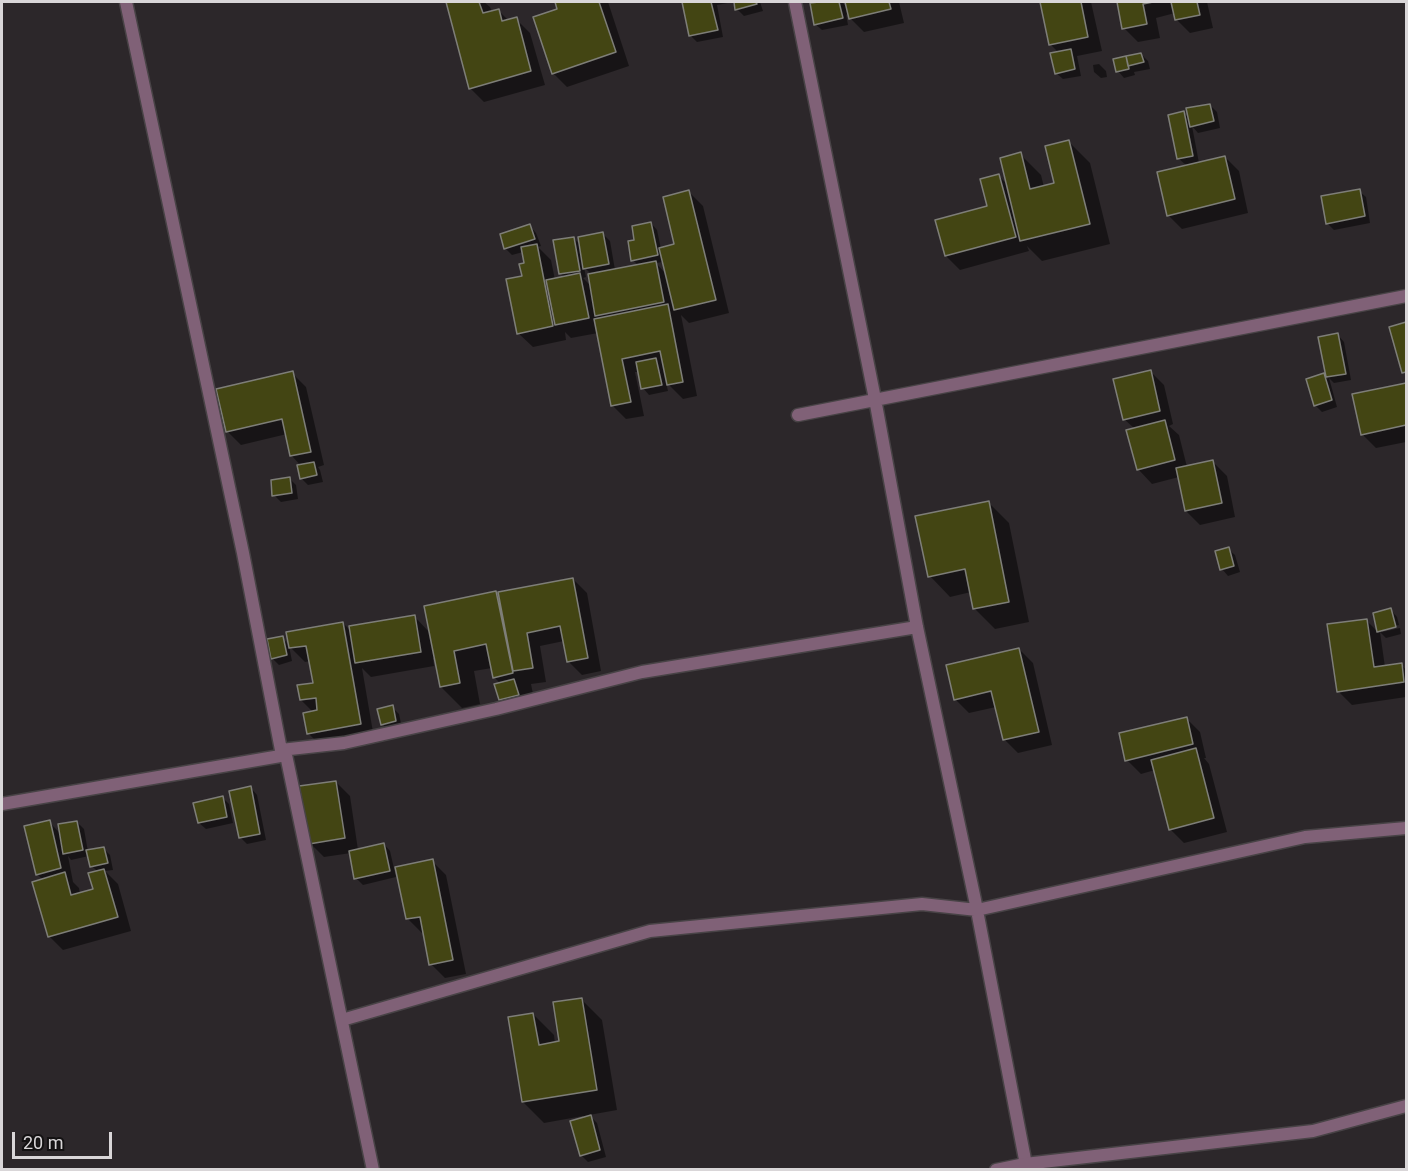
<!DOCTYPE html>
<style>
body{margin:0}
#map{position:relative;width:1408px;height:1171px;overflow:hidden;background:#2c272a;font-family:Roboto,sans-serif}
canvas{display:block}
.frame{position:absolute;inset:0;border:3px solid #d9d6d8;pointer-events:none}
.scale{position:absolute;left:12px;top:1132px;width:100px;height:27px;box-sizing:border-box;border:3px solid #d9d6d8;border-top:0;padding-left:8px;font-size:18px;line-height:21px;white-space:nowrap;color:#d9d6d8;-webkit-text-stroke:4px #131112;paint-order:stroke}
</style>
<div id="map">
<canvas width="1408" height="1171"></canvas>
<div class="frame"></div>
<div class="scale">20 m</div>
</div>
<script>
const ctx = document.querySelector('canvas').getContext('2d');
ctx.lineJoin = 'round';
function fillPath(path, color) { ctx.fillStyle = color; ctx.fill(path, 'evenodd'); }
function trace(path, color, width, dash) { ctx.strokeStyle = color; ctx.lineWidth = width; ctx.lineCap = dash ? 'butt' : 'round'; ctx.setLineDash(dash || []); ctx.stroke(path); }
fillPath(new Path2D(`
 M447 2H484L490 7 492 12 498 10 509 21 516 19 530 33 545 85 484 102 470 88Z
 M556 2H608L629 66 567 87 553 73 559 10Z
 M683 2H733L717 5 723 37 697 42 690 35Z
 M735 2H760L763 11 744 16 737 9Z
 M814 2H842L848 9 846 2H899L904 23 864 32 846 14 848 25 822 30 815 24 816 4Z
 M1041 2H1091L1102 51 1077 56 1081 76 1063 79 1056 73 1059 53 1051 45Z
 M1118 2H1207L1213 28 1190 33 1176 19 1175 13 1156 18 1160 38 1138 42 1124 28Z
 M1141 54 1148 61 1150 69 1134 72 1135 75 1124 78 1118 71Z
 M1099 64 1106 71 1107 77 1101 78 1094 72 1093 65Z
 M1210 105 1217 112 1220 128 1198 133 1192 126 1199 163 1225 157 1239 171 1248 213 1182 229 1168 215 1187 166 1178 158 1184 113 1190 119Z
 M1069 142 1090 163 1110 244 1042 261 1027 246 1029 251 960 270 946 256 988 207 998 175 1008 185 1020 154 1041 175 1044 187 1056 184Z
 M1359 191 1366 197 1370 223 1334 230 1327 223Z
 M689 192 703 206 729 313 689 323 681 315 697 396 683 399 666 382 668 391 649 395 643 388 639 372H635L644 416 626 419 612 405 598 333 571 338 565 332 566 340 533 347 518 333 526 264 523 252 512 255 506 249 501 235 530 226 536 233 541 246 538 247 551 260 555 280 565 278 561 274 574 238 581 246 603 234 610 241 615 270 639 266 633 260 636 241 651 223 657 230 661 249 676 246ZM663 262 666 274 656 263ZM584 267 592 275 591 286 583 278 586 277Z
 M1406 324V375L1404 372 1391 328Z
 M1338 335 1344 342 1351 380 1334 383 1329 378 1337 407 1322 412 1315 405 1323 375 1328 379 1320 338Z
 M1150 371 1164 385 1173 424 1169 426 1179 435 1187 467 1213 462 1227 476 1235 517 1200 525 1186 511 1179 477 1152 484 1138 469 1135 429 1124 419Z
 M292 373 306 387 324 465 318 467 320 470 323 482 308 485 301 478V466L292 456 287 434 241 445 227 431Z
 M1406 384V442L1376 448 1362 434 1354 395Z
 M290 479 296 485 298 499 281 502 274 495Z
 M988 502 1009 523 1029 622 995 629 974 608 971 592 950 597 930 576Z
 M1228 549 1235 555 1240 572 1228 576 1222 569Z
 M573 579 587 593 601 671 582 675 568 661 564 641 540 646 546 682 531 684 533 694 507 706 501 700 496 685 501 684 494 677 492 668 474 671 480 704 462 708 441 687 435 658H433L434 666 371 677 362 668 374 738 322 747 308 733 314 713 301 700 314 684 310 661 305 662 289 646 292 661 279 665 272 658 282 638 290 646 343 623 352 632 414 616 430 633 496 593 501 598Z
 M1391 610 1397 617 1399 625 1382 629V632L1400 628 1401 634 1386 638 1380 632 1385 667 1401 664 1406 670V697L1352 705 1338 691 1366 620 1379 633 1375 614Z
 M1019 649 1033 663 1052 745 1018 753 1004 739 996 707 969 713 955 699Z
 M392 707 399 714 402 728 389 730 382 724Z
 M1186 718 1200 732 1206 758H1204L1209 764 1227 832 1184 843 1170 829 1155 770 1141 774 1127 760Z
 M336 782 350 796 358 850 384 844 390 851 396 877 363 885 356 878 351 853 324 857 310 843Z
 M251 788 257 795 266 840 247 844 241 838Z
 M223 798 229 804 233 823 206 829 199 823Z
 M49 822 61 834 77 822 84 829 88 852 103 848 110 855 113 870 105 871 118 884 131 931 63 950 49 936 43 880 37 874ZM68 856 71 860 89 856 92 866 98 872 95 890 80 894 79 888 73 882Z
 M432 861 446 875 466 974 445 978 431 964 424 932 422 933 408 919Z
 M581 999 602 1020 617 1110 589 1115 597 1123 606 1157 588 1162 581 1155 583 1116 544 1123 523 1102 533 1014 554 1035 555 1044 561 1042Z`), '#0007');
const building = new Path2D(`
 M446 2H479L483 13 499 9 502 21 517 17 531 71 469 89Z
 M555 2H599L616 52 552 74 533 17 557 9Z
 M682 2H711L718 30 689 36Z
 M734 2H756L757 4 735 10Z
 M819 2H839L843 18 814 25 810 3Z
 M845 2H889L891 9 849 19Z
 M1040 2H1081L1088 37 1049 45Z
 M1117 2H1153L1143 4 1147 24 1122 29Z
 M1171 2H1197L1200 15 1175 20Z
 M1071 49 1075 69 1055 74 1050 53Z
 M1141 53 1144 62 1128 66 1126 56Z
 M1126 56 1129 69 1116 72 1113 59Z
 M1210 104 1214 121 1190 127 1186 108Z
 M1184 111 1193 156 1177 159 1168 115Z
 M1069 140 1090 224 1020 241 1000 158 1021 152 1030 189 1054 183 1045 146Z
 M1225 156 1235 199 1167 216 1157 172Z
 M999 174 1016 237 945 256 935 220 987 206 980 179Z
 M1360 189 1365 216 1326 224 1321 196Z
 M689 190 716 300 674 310 659 248 674 244 663 197Z
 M651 222 658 255 631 261 628 241 634 240 632 226Z
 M530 224 535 239 504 249 500 234Z
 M603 232 609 264 583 269 578 237Z
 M574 237 580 271 559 274 553 240Z
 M537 244 553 326 517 334 506 279 522 276 519 264 524 263 521 247Z
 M656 261 664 302 595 316 588 274Z
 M580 273 589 318 555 325 546 280Z
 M668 304 683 382 667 385 660 351 622 359 631 402 611 406 594 319Z
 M1406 322V372L1402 373 1389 327Z
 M1338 333 1346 374 1326 377 1318 337Z
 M656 358 662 385 641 389 636 362Z
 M1151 370 1160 411 1123 420 1113 379Z
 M293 371 311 452 290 456 282 419 226 432 216 389Z
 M1324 373 1332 400 1314 406 1306 379Z
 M1406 383V425L1361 435 1352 394Z
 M1165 420 1175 460 1137 470 1126 430Z
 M1213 460 1222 503 1185 511 1176 468Z
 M314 462 317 475 300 479 297 465Z
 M290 477 292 493 272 496 271 480Z
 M989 501 1009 602 973 609 965 569 928 577 915 516Z
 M1229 547 1234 566 1220 570 1215 551Z
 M573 578 588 658 567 662 560 626 527 633 533 668 513 671 498 592Z
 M496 591 513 673 493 678 486 644 454 651 460 683 440 687 424 606Z
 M1391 608 1396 627 1377 632 1373 613Z
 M415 615 421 652 355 663 349 626Z
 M1367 619 1374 667 1402 663 1404 682 1337 692 1327 624Z
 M343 622 361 724 307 734 303 713 317 710 316 698 300 700 297 685 313 683 306 646 289 648 286 632Z
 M283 636 287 655 271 659 267 639Z
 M1019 648 1039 732 1003 740 991 691 954 700 946 665Z
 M514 679 519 695 499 700 494 684Z
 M393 705 396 721 381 725 377 709Z
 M1187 717 1193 744 1125 761 1119 733Z
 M1196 748 1214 818 1169 830 1151 760Z
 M336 781 345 838 309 844 299 786Z
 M251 786 260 834 239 838 229 791Z
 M223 796 227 817 198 823 193 803Z
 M50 820 61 868 36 875 24 826Z
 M77 821 83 850 63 854 58 824Z
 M384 843 390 871 354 879 349 851Z
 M104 847 108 863 90 867 86 850Z
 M433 859 453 960 429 965 420 917 406 919 395 867Z
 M104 869 118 917 48 937 32 882 65 872 71 895 93 889 88 873Z
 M582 998 597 1090 522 1102 508 1017 533 1013 539 1045 559 1041 553 1002Z
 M591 1115 600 1150 580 1156 570 1121Z`);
fillPath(building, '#434513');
trace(building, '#7e7e78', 1.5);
const minor = new Path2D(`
 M126 2 243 553 281 750 286 755 373 1170
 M795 2 875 399 917 627 975 900 1027 1170
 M798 415 1406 296
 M281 750 344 743 496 709 642 672 917 627
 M2 804 286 755
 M342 1020 650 931 922 904 977 910 1305 837 1406 828`);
const tertiary = new Path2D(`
 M996 1170 1025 1164 1313 1131 1406 1106`);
trace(minor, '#484346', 15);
trace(tertiary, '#484346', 15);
trace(minor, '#806177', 12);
trace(tertiary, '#806177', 12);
</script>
